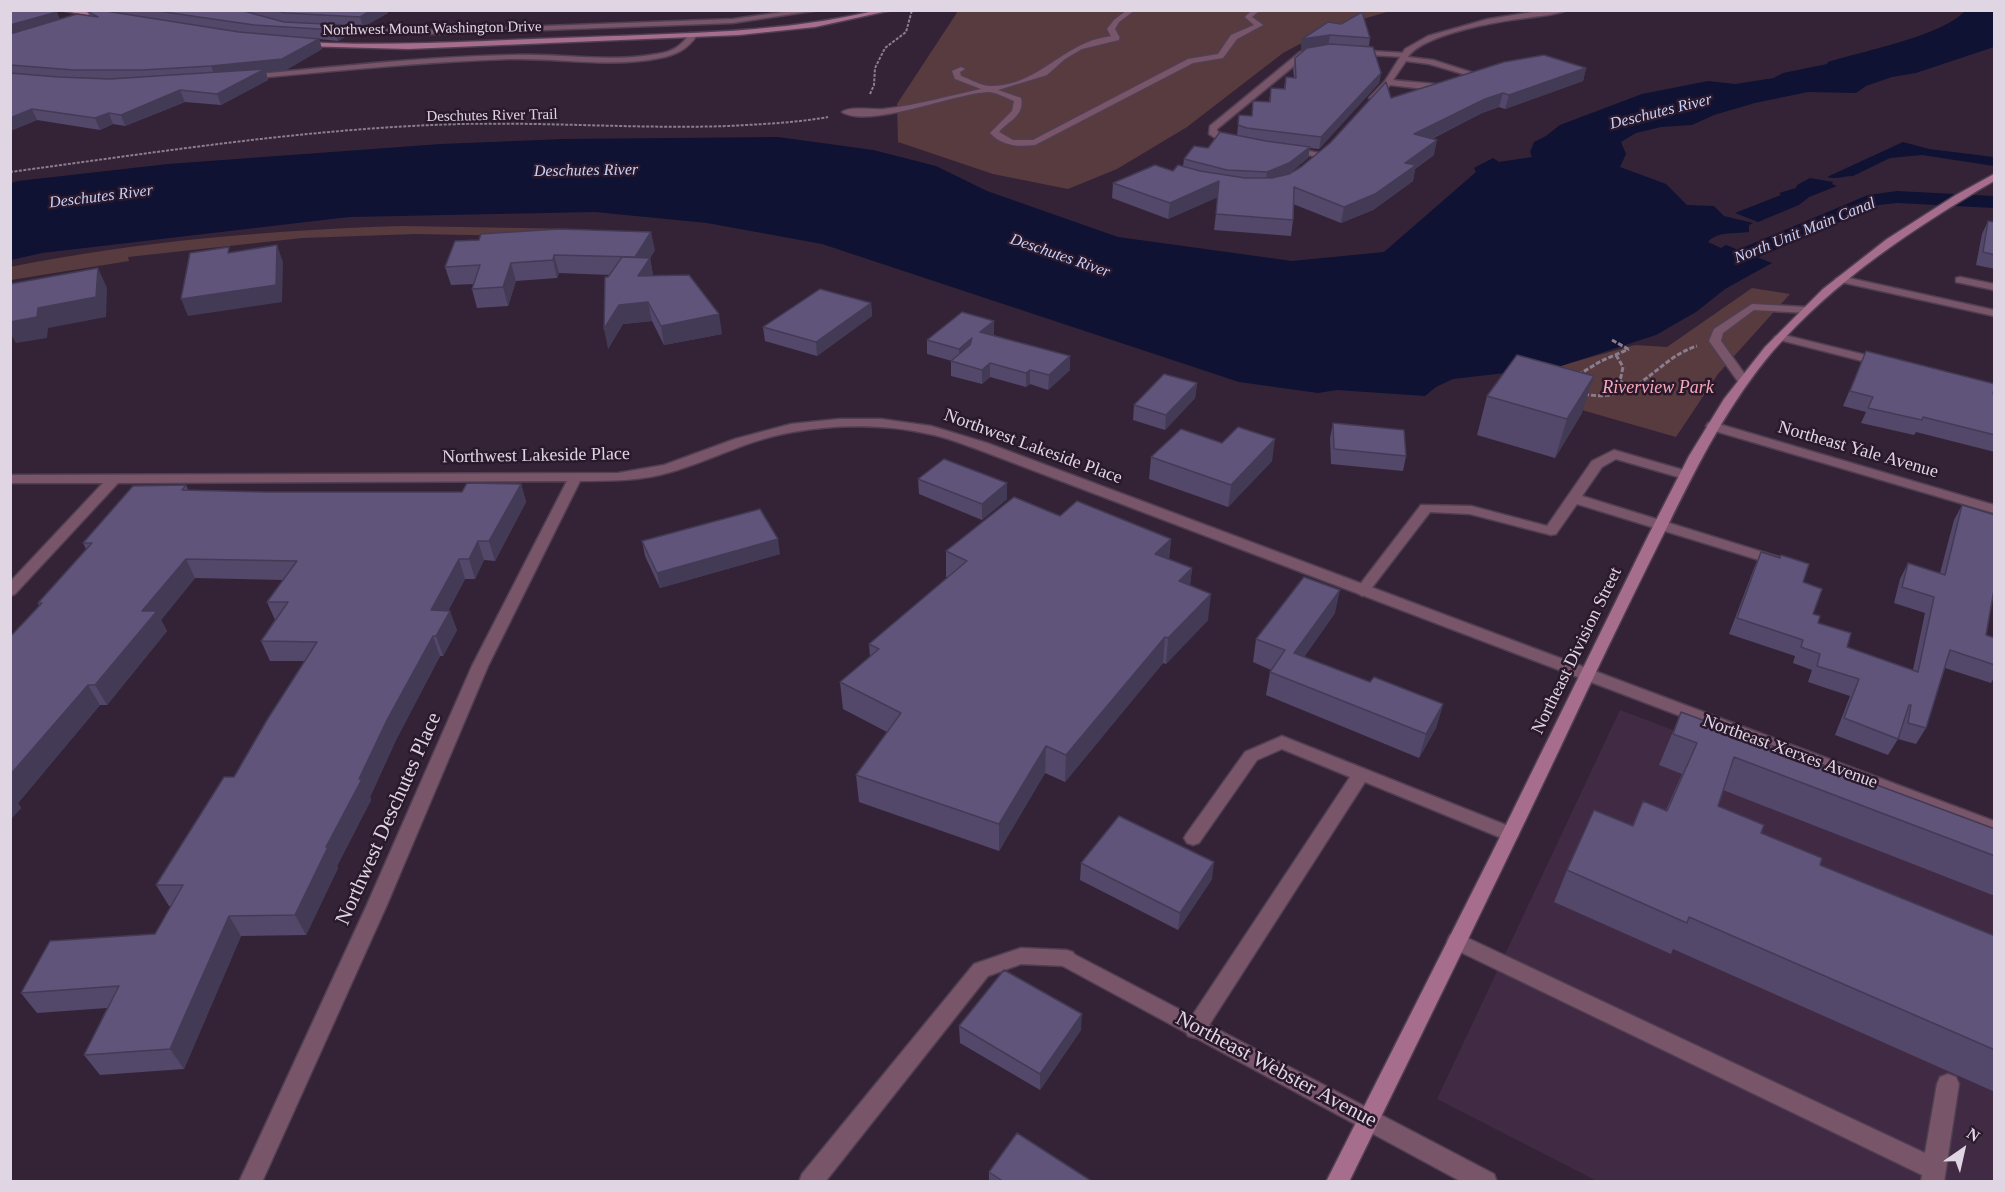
<!DOCTYPE html>
<style>
body{margin:0}
#map{position:relative;width:2005px;height:1192px;overflow:hidden;background:#342337;font-family:"Times New Roman",serif}
canvas{display:block}
.frame{position:absolute;inset:0;border:12px solid #e0d5e2;pointer-events:none}
.north{position:absolute;left:1933px;top:1120px;width:60px;height:60px;-webkit-text-stroke:4px #2a192c;paint-order:stroke;rotate:34deg;font-size:16px;font-weight:700;line-height:24px;text-align:center;color:#e0d5e2}
.north::after{content:'';display:block;margin:auto;width:21px;height:27px;background:#e0d5e2;clip-path:polygon(50% 0,100% 100%,50% 72%,0 100%)}
</style>
<div id="map">
<canvas width="2005" height="1192"></canvas>
<div class="frame"></div>
<div class="north">N</div>
</div>
<script>
const ctx = document.querySelector('canvas').getContext('2d');
ctx.lineJoin = 'round';
function fillPath(path, color) { ctx.fillStyle = color; ctx.fill(path, 'evenodd'); }
function trace(path, color, width, dash) { ctx.strokeStyle = color; ctx.lineWidth = width; ctx.lineCap = dash ? 'butt' : 'round'; ctx.setLineDash(dash || []); ctx.stroke(path); }
function label(font, color, halo, rows, align = 'center') {
  ctx.font = font + ' "Times New Roman",serif'; ctx.lineWidth = 5; ctx.setLineDash([]); ctx.textBaseline = 'middle'; ctx.strokeStyle = halo; ctx.fillStyle = color; for (const [text, x, y, turn = 0] of rows) {
    ctx.save(); ctx.translate(x, y); ctx.rotate((+turn || 0) * Math.PI / 180); ctx.textAlign = isNaN(turn) ? turn : align; if (halo) ctx.strokeText(text, 0, 0); ctx.fillText(text, 0, 0); ctx.restore();
  }
}
fillPath(new Path2D(`
 M1620 710 1994 852V1181H1597L1437 1099Z`), '#412a44');
fillPath(new Path2D(`
 M958 11H1390L1326 30 1283 53 1187 127 1117 169 1068 189 993 174 898 142 897 104Z
 M403 226 580 229 579 237 415 234 302 238 128 257 129 261 11 280 10 267C139 241 272 230 403 226Z
 M1752 288 1790 294 1718 374 1676 437 1505 388 1538 372 1635 345 1667 347Z`), '#583b3f');
fillPath(new Path2D(`
 M1965 11H1994V47L1916 73 1892 77 1866 86 1856 93 1808 92 1755 103 1714 115 1692 125 1661 127 1636 133 1621 142 1626 154 1620 167 1666 184 1687 205 1714 206 1724 216 1753 223 1749 225V232C1735 234 1717 231 1708 242L1721 248 1726 245 1772 263 1725 289 1696 312 1656 335 1558 367 1453 379 1436 387 1425 396 1337 390 1318 393 1239 382 822 244 707 223 595 212 349 217 42 253 11 260V183L18 181 168 164 441 144 564 139 778 137 873 150 936 166 987 191 1118 237 1292 261 1384 252 1476 172 1474 168 1493 158 1499 162 1532 157 1530 152 1534 142 1546 136 1560 125 1642 94 1708 81 1735 84 1774 78 1783 73 1827 64 1828 62C1863 51 1942 36 1965 11Z
 M1903 142 1929 149 1994 157V166L1922 155 1890 158 1853 176C1843 176 1837 180 1827 177Z
 M1810 178 1833 182 1832 184 1837 186 1809 197 1799 205 1758 222 1735 213 1781 195 1779 193 1796 188 1797 185Z`), '#0f1232');
fillPath(new Path2D(`
 M1897 191 1994 196V208L1897 203 1879 205 1736 267 1705 272 1697 270 1694 265 1697 260 1723 256 1868 195Z`), '#0f1232');
const service = new Path2D(`
 M1252 10H1260L1252 17 1263 25 1237 39 1223 58 1193 63 1035 145C1018 147 1002 146 990 133L1012 111 1014 101C1006 98 996 92 988 92 956 93 869 129 842 112 851 106 872 110 884 109 917 105 949 96 981 89L955 79 952 71 961 67 965 69 960 72 961 76C970 79 983 87 992 86 1041 86 1069 35 1119 36V40L1082 49 1065 59 1047 75 998 90 1021 98C1025 116 1008 121 999 132L1013 140H1033L1188 59 1218 54 1231 35 1254 25 1245 17Z
 M1310 50 1313 54 1306 56 1217 129V131L1226 137 1239 140V144L1220 141 1209 134 1210 126 1300 52Z
 M1355 50 1405 53 1409 55 1405 57 1352 54Z
 M1290 147 1324 154 1320 157 1287 152 1286 150Z
 M1840 276 1994 310V316L1836 281 1835 279Z
 M1960 277 1994 284V290L1956 282V278Z
 M1752 304 1806 307 1812 310 1806 313 1754 310 1723 333 1721 341 1749 380 1743 384 1739 383 1709 341 1714 329Z
 M1780 334 1886 360 1888 362 1882 366 1776 339 1774 337Z
 M1614 450 1690 472 1692 475 1685 479 1616 459 1602 467 1582 496 1782 558 1784 561 1782 564H1772L1577 504 1556 534 1551 535 1470 514 1430 512 1367 594 1362 596 1355 591 1421 505 1471 506 1547 526 1592 461Z
 M1282 736 1516 829 1519 834 1516 839 1510 841 1504 839 1365 782 1202 1036 1195 1038 1188 1036 1184 1029 1188 1022 1350 777 1282 749 1257 760 1199 843 1193 845 1187 843 1184 838 1187 833 1245 752Z
 M1457 933 1925 1153 1937 1084 1940 1077 1948 1074 1956 1077 1959 1084 1944 1182H1921L1922 1175 1450 947 1447 941 1450 935Z
 M1021 948 1066 950 1073 952 1076 958 1073 964 1066 966 1021 964 988 976 825 1182H799L802 1174 974 964Z`);
const minor = new Path2D(`
 M797 10H819L733 23 437 34 327 32 323 30 327 28 437 30 733 19Z
 M1127 10H1135L1119 22 1115 29 1120 38 1113 40 1107 29 1114 20Z
 M1546 10H1567C1555 15 1539 16 1526 18 1500 21 1423 34 1408 57L1433 60 1480 75V79L1429 64 1406 61 1393 80C1404 82 1443 83 1449 87L1433 90 1390 85 1376 100 1369 98 1385 81 1405 49 1428 36 1488 19Z
 M690 33 697 35C688 49 676 55 660 58 611 68 560 58 510 59 422 62 334 71 247 79L243 77 247 75C335 67 423 57 511 55 560 53 609 63 657 54 672 52 682 46 690 33Z
 M839 419H881L931 426 987 443 1994 821V835L977 449C962 444 946 437 929 434 886 424 837 424 793 432 750 439 712 460 671 472 642 481 610 481 580 481L488 666 386 907 262 1182H239L366 907 472 666 567 481 118 483 15 594 10 596V582L103 483H10V475L618 473 664 465 735 439 791 424Z
 M1712 422 1994 505V513L1708 429 1706 426 1708 423Z
 M1066 950 1494 1174 1497 1182H1462L1059 964 1056 958 1059 952Z`);
const secondary = new Path2D(`
 M61 10H78L111 18 108 20Z
 M878 10H892L815 27 739 35 408 49 301 46 297 44 301 42C397 47 492 40 588 37 686 33 783 33 878 10Z
 M1994 174V181C1914 228 1835 280 1773 351 1729 403 1699 462 1669 523 1641 579 1613 636 1586 693 1509 857 1429 1019 1349 1182H1326L1495 847 1648 536 1689 456 1724 399 1765 347 1823 289 1887 239 1956 195Z`);
trace(service, '#503f52', 3);
trace(minor, '#503f52', 3);
trace(secondary, '#503f52', 3);
trace(new Path2D(`
 M870 94 874 85 875 68 885 48 906 32 912 10
 M10 172C159 152 310 128 461 124 550 122 639 129 729 126 762 124 795 123 828 117`), '#8b7d8d', 2, [3, 1.5]);
trace(new Path2D(`
 M1612 340 1628 349
 M1616 355 1623 367 1620 381 1630 389
 M1578 375 1601 361 1629 349
 M1584 394C1639 405 1655 359 1697 346`), '#8b7d8d', 3, [5, 2]);
fillPath(service, '#795569');
fillPath(minor, '#795569');
fillPath(secondary, '#a66d8c');
fillPath(new Path2D(`
 M10 10 60 19 89 16 88 11 86 10H240L251 14 245 10H388V13L363 27 345 26 348 35 338 41 319 39 322 49 286 70 266 72 268 80 221 105 185 102 125 126 113 124 100 130 37 120 10 131Z
 M1328 22 1370 38 1369 46 1381 73 1379 83 1319 149 1310 148 1308 158 1291 172 1301 167 1391 98 1586 68 1583 81 1505 109 1499 107 1482 113 1432 139 1434 155 1415 169 1413 181 1373 210 1341 223 1293 204V220L1291 236 1214 230 1218 197 1168 219 1112 198 1113 183 1173 171 1183 166 1184 159 1237 136 1239 115 1251 116 1269 102 1271 88H1284L1286 77H1294L1293 69 1295 58 1306 49 1301 50 1302 39Z
 M1988 221 1995 222V269L1976 265 1982 234Z
 M455 241 655 250 650 258 653 276 722 334 664 345 652 321 623 324 608 349V277L610 275 559 273 557 278 516 281 508 306 477 308 472 289 474 284 451 285 445 267Z
 M871 303 872 316 817 356 765 341 763 327Z
 M994 321 993 335 1070 356V370L1048 390 1030 384 1026 387 990 377 982 384 951 376V361H952L927 354V340Z
 M1866 351 1995 394V452L1916 432 1914 435 1861 423 1866 412 1843 406Z
 M1197 383 1195 398 1165 430 1133 420 1134 405Z
 M1487 396 1582 413 1555 458 1477 435Z
 M1333 423 1406 456 1403 471 1331 464 1330 438Z
 M1151 457 1272 461 1228 507 1149 479Z
 M918 479 1007 499 982 520 919 494Z
 M521 484 526 502 495 561 484 560 475 579H465L448 611 457 630 443 656H440L396 740 370 797 371 800 337 866 338 868 306 935 241 936 184 1069 100 1075 84 1055 107 1008 37 1013 21 993 155 934 171 906H169L156 885 234 777 305 661H270L261 641 275 620 267 602 283 580 195 578 161 620 167 631 107 705H100L18 803 21 808 10 820V637L39 606 38 603 86 549 83 543 186 485 188 490 266 492H462Z
 M1962 505 1986 635 1995 638V676L1991 683 1945 668 1926 728 1916 744 1898 739 1888 755 1835 735 1850 696 1808 682 1812 670 1793 663 1795 656 1729 634 1754 568 1761 552 1803 582 1813 614 1818 623 1847 647 1913 670 1925 613 1894 603 1900 579 1908 563 1940 573 1954 520Z
 M1060 516 1171 539 1169 559 1192 568 1190 585 1208 620 1166 664 1163 663 1065 782 1045 773 999 851 859 802 856 775 887 732 843 709 840 682 870 657 869 644 948 577H946V551Z
 M642 541 780 554 660 588 645 556Z
 M1335 613 1304 657 1370 682 1443 704 1436 728 1419 758 1266 695 1270 672 1271 670 1253 662 1256 639Z
 M1681 712 1995 829V896L1723 790 1718 806 1761 833 1820 865 1995 936V1092L1673 949 1671 954 1554 902 1567 870 1632 826 1643 801 1666 810 1682 774 1659 765Z
 M1081 863 1212 879 1178 930 1080 880Z
 M959 1026 1081 1030 1040 1090 960 1043Z
 M989 1172 1093 1182H989Z`), '#534869');
fillPath(new Path2D(`
 M372 10H388V13L363 27 360 17Z
 M57 12 61 21 10 36V25Z
 M345 25 348 35 338 41 335 30Z
 M1330 35 1328 46 1301 50 1302 39Z
 M319 39 322 49 286 70 266 72 268 80 221 105 217 94 215 76 211 66Z
 M1586 68 1583 81 1505 109 1509 95Z
 M1381 73 1379 83 1319 149 1321 137Z
 M180 90 185 102 125 126 121 115Z
 M1503 93 1499 107 1482 113 1411 149 1414 134 1485 99Z
 M32 109 37 120 10 131V118Z
 M109 113 113 124 100 130 95 118Z
 M1437 140 1434 155 1415 169 1413 181 1373 210 1341 223 1344 207Z
 M1310 147 1308 158 1287 175 1265 184 1267 172Z
 M1219 181 1218 197 1168 219 1170 203Z
 M651 232 655 250 638 276 635 257Z
 M277 245 283 262 282 302 188 316 181 299Z
 M554 255 559 273 557 278 553 260Z
 M650 258 653 276H638Z
 M511 263 516 281 508 306 503 287Z
 M98 268 107 288 106 317 48 328 47 338 16 343 12 336 10 337V322L38 308Z
 M648 302 652 321 623 324 608 349 604 329 619 305Z
 M871 303 872 316 817 356 816 342Z
 M719 314 722 334 664 345 661 326Z
 M994 321V335L981 346 980 332Z
 M972 338V352L959 363V349Z
 M1070 356V370L1048 390 1049 375Z
 M990 363V377L982 384V370Z
 M1030 370V384L1026 387V373Z
 M1594 376 1582 413 1555 458 1567 419Z
 M1197 383 1195 398 1165 430 1166 415Z
 M1275 439 1272 461 1228 507 1231 485Z
 M1007 483V499L982 520V504Z
 M521 484 526 502 495 561 489 541Z
 M778 539 780 554 660 588 657 573Z
 M1171 539 1168 564 1155 554Z
 M478 541 484 560 475 579 469 559Z
 M186 559 195 578 161 620 167 631 107 705 95 685 142 611Z
 M459 559 465 579 438 630 431 610Z
 M1192 568 1189 594 1179 581Z
 M1340 590 1335 613 1290 677 1294 653Z
 M1211 594 1208 620 1166 664 1168 638Z
 M450 611 457 630 443 656 436 636Z
 M433 636 440 656 396 740 370 797 371 800 337 866 338 868 306 935 295 915 326 847 387 720Z
 M1165 637 1163 663 1065 782 1066 755Z
 M88 685 100 705 18 803 21 808 10 820V775Z
 M1443 704 1436 728 1419 758 1426 734Z
 M1046 746 1045 773 999 851V824Z
 M1214 862 1212 879 1178 930 1180 913Z
 M229 916 241 936 184 1069 170 1049Z
 M1082 1014 1081 1030 1040 1090V1074Z`), '#433b55');
const building = new Path2D(`
 M10 10H49L57 12 10 25Z
 M99 10 239 32 319 39 282 59 211 66 143 70H74L10 65V34L77 14 98 17 87 11Z
 M151 10H240L284 22 345 25 335 30 254 25Z
 M275 10H372L360 17 285 13Z
 M1362 12 1370 38 1330 35 1302 39 1328 22 1341 24Z
 M1330 44 1373 47 1381 73 1321 137 1247 128 1238 125 1239 115 1252 116 1253 101 1270 102 1271 88 1285 89 1286 77 1296 78 1295 58 1307 48Z
 M1544 55 1586 68 1509 95 1503 93 1485 99 1414 134 1437 140 1405 163 1416 165 1375 194 1344 207 1294 187 1293 220 1216 214 1219 181 1170 203 1113 183 1155 165 1173 171 1178 165 1200 171 1245 178H1272L1289 174 1301 167 1330 143 1386 82 1391 98 1504 62Z
 M265 69 217 94 180 90 121 115 109 113 95 118 32 109 10 118V73L58 77 110 79Z
 M1220 132 1266 141 1310 147 1289 163 1267 172 1227 170 1184 159 1194 146 1208 148Z
 M1988 221 1995 222V255L1983 252Z
 M559 229 651 232 635 257 554 255 553 260 511 263 503 287 472 289 480 265 445 267 455 241 479 240 481 234Z
 M277 245 276 285 181 299 190 253 229 247 228 253Z
 M622 257 650 258 638 276 689 275 719 314 661 326 648 302 619 305 604 329 605 277H608Z
 M98 268 96 297 38 308 37 317 10 322V284Z
 M820 289 871 303 816 342 763 327Z
 M962 312 994 321 980 332 1070 356 1049 375 1030 370 1026 373 990 363 982 370 951 361 970 345 972 338 959 349 927 340Z
 M1866 351 1995 384 1993 394H1995V435L1923 417 1922 420 1868 408 1873 397 1850 391Z
 M1517 355 1594 376 1567 419 1487 396Z
 M1164 374 1197 383 1166 415 1134 405Z
 M1333 423 1404 430 1406 456 1334 449Z
 M1238 427 1275 439 1231 485 1151 457 1181 429 1222 443Z
 M944 459 1007 483 982 504 918 479Z
 M467 483 521 484 489 541H478L469 559H459L431 610 450 611 436 636H433L387 720 359 779H362L326 847H328L295 915 229 916 170 1049 84 1055 119 986 21 993 50 941 155 934 183 885H156L224 777H234L267 720 317 642 261 641 288 602H267L297 561 186 559 142 611H157L95 685H88L10 775V637L42 603H38L92 543H83L133 486 186 485 182 490 266 492H462Z
 M1014 497 1060 516 1077 501 1171 539 1155 554 1192 568 1179 581 1211 594 1168 638 1165 637 1066 755 1046 746 999 824 856 775 901 713 840 682 879 649 869 644 967 561 946 551Z
 M1962 505 1995 515V584L1986 635 1995 638V665L1950 650 1926 728 1908 723 1911 705H1909L1898 739 1844 718 1859 679 1817 666 1820 654 1801 647 1803 640 1737 618 1761 552 1780 558 1781 555 1809 564 1803 582 1822 589 1813 614 1820 616 1818 623 1851 633 1847 647 1918 672 1934 597 1902 587 1908 563 1945 575Z
 M760 509 778 539 657 573 642 541Z
 M1304 577 1340 590 1294 653 1370 682 1374 677 1443 704 1426 734 1270 672 1285 650 1256 639Z
 M1681 712 1995 829V856L1734 757 1718 806 1764 825 1761 833 1822 858 1820 865 1995 936V1050L1689 917 1687 923 1567 870 1594 810 1633 826 1643 801 1667 811 1697 743 1673 734Z
 M1119 816 1214 862 1180 913 1081 863Z
 M1004 970 1082 1014 1040 1074 959 1026Z
 M1017 1133 1093 1182H1004L989 1172Z`);
fillPath(building, '#60547a');
trace(building, '#433b55', 1.5);
label('15px', '#e0d5e2', '#2a192c', [
 ["Northwest Mount Washington Drive",432,29,-1],
 ["Deschutes River Trail",492,116,-1]
]);
label('italic 16px', '#c8d1f8', '#2a192c', [
 ["Deschutes River",1661,112,-14],
 ["Deschutes River",586,171,-1],
 ["Deschutes River",101,197,-7],
 ["North Unit Main Canal",1805,231,-22],
 ["Deschutes River",1060,256,19]
]);
label('italic 18px', '#f7a9b5', '#2a192c', [
 ["Riverview Park",1658,388]
]);
label('18px', '#e0d5e2', '#2a192c', [
 ["Northwest Lakeside Place",1033,447,20],
 ["Northeast Yale Avenue",1858,450,16],
 ["Northwest Lakeside Place",536,456,-1],
 ["Northeast Division Street",1577,651,-64],
 ["Northeast Xerxes Avenue",1790,752,20]
]);
label('21px', '#e0d5e2', '#2a192c', [
 ["Northwest Deschutes Place",389,819,-66],
 ["Northeast Webster Avenue",1276,1070,28]
]);
</script>
